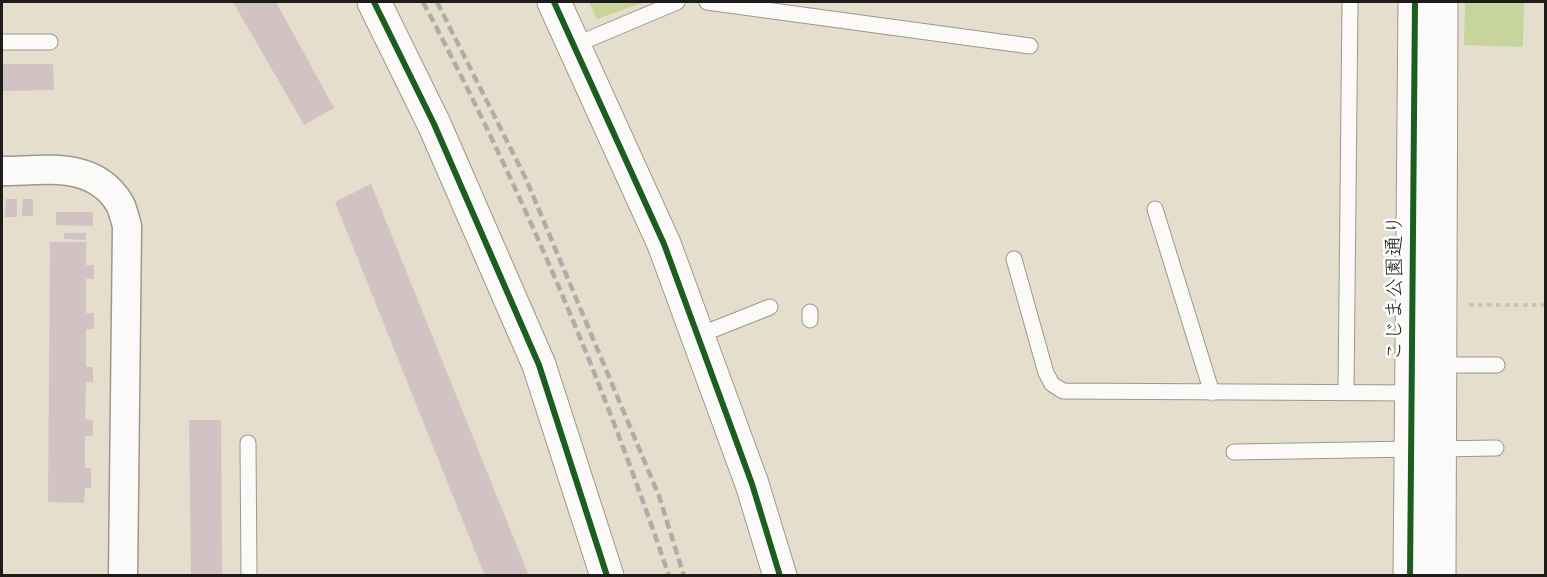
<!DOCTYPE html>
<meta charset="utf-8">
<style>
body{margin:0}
#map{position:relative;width:1547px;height:577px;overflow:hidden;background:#e5decd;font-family:Sriracha,sans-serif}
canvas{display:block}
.frame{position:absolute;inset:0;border:3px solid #1c1c1c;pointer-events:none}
</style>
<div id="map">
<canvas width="1547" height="577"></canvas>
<div class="frame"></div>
</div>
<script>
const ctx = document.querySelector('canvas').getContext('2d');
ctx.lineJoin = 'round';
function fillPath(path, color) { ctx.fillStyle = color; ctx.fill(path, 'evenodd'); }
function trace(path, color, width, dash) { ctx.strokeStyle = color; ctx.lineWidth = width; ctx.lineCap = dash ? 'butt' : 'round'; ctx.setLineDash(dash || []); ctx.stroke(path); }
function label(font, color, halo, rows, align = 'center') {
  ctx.font = font + ' Sriracha,"Klee One",sans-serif'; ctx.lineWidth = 5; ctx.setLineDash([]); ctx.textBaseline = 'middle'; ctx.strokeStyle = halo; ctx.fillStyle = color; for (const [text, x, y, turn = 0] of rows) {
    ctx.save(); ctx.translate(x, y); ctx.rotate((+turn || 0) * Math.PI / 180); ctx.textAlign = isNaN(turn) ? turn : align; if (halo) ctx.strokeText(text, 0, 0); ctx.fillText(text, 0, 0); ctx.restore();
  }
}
fillPath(new Path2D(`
 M589 2H645L597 19Z
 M1465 2H1524L1523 47 1464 45Z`), '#c7d59d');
fillPath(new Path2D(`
 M233 2H276L334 108 304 125Z
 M2 64H53L54 90 2 91Z
 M371 184 529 576H485L335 202Z
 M6 199H17V217H5Z
 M23 199H33V216H22Z
 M56 212H93V226L56 225Z
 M64 233H86V240L64 239Z
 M50 242H86V265H94V279H86V313H94V329H86V367H93V382H86L85 419 93 420V436H85V468H91V488H85L84 503 48 502Z
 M189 420H221L222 576H191Z`), '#d2c2c4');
const service = new Path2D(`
 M707 2 1030 46
 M2 42H50
 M575 45 677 2
 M1155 209 1212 393
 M1014 259 1046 373 1052 384 1063 391 1414 393
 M810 320V312
 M697 336 770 307
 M1440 365H1497
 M1346 391 1350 2
 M248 443 249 576
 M1438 449 1496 448
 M1234 452 1414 449`);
const minor = new Path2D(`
 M2 171C45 171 94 160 120 204 123 210 125 219 127 226L123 576`);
const tertiary = new Path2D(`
 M374 2 434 124 539 365 607 576
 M554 2 664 244 752 484 780 576
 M1410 576 1415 2
 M1439 576 1441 2`);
trace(service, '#9c988e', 17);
trace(minor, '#9c988e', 31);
trace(tertiary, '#9c988e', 35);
trace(new Path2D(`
 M1469 305H1546`), '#c6c4bf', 4, [4.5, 4.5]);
trace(service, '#fbfaf8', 15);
trace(minor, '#fbfaf8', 28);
trace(tertiary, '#fbfaf8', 33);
trace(new Path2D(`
 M423 2C520 185 602 378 669 576
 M437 2 526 179 659 496 684 576`), '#aeadaa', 4.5, [9, 4.5]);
trace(new Path2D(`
 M374 2 434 124 539 365 607 576
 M554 2 664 244 752 484 780 576
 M1410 576 1415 2`), '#1b5e20', 6);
label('21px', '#1c1c1c', '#fff', [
 ["こじま公園通り",1396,288,-90]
]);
</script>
